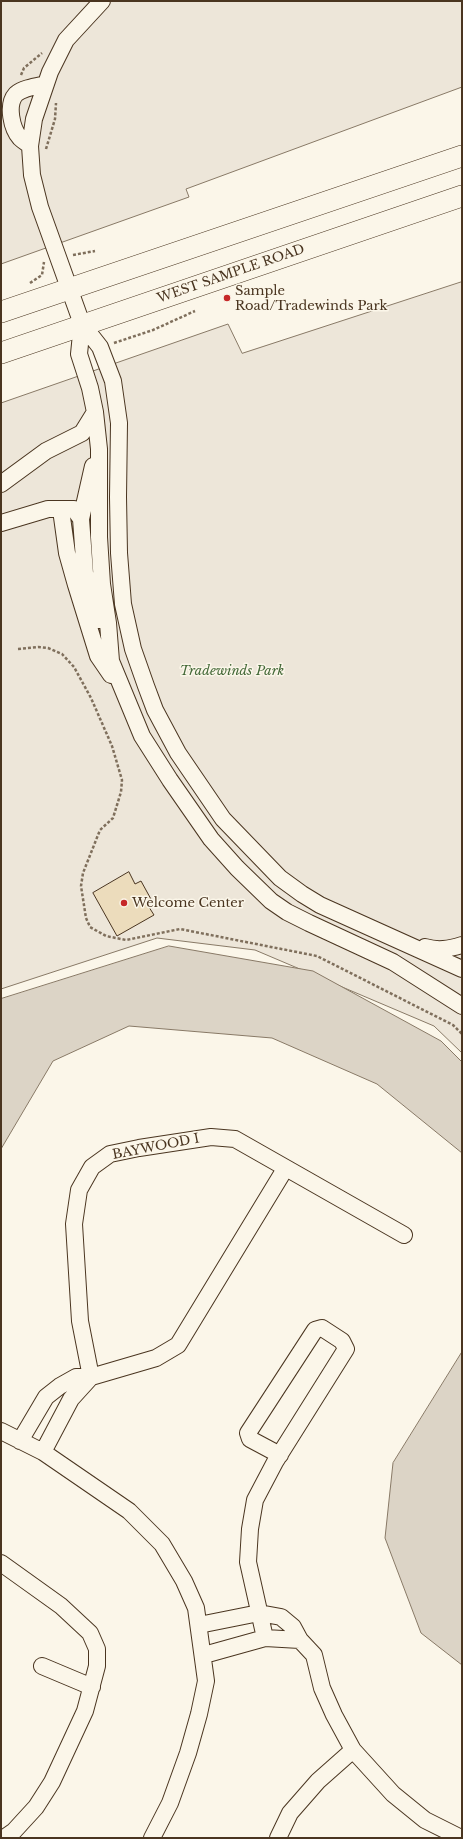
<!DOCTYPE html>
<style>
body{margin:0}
#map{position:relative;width:463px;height:1839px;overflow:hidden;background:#fbf6e9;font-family:"Libre Baskerville",serif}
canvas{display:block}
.frame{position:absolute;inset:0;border:2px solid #4a3520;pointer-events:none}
</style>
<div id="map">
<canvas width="463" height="1839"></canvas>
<div class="frame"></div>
</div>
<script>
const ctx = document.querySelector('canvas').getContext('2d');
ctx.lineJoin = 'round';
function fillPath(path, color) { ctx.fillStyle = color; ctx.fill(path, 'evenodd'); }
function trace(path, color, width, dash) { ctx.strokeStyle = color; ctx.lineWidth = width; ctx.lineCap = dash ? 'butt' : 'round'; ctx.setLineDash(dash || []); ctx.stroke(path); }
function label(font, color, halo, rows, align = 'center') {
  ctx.font = font + ' "Libre Baskerville",serif'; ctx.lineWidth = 3; ctx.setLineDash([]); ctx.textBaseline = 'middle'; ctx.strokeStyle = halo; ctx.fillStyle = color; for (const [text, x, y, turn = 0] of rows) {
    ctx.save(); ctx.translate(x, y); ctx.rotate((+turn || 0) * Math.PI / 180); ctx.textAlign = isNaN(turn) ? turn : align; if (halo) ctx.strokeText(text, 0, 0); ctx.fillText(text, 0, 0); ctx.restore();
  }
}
const green = new Path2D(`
 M1 1H462V87L186 189 189 197 1 264Z
 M462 282V1053L434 1026 255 950 157 938 1 989V403L228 324 242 353Z`);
fillPath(green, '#ede6d9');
trace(green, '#887966', 1);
const water = new Path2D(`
 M169 946 313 971 441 1041 462 1062V1153L377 1084 272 1038 129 1026 53 1061 1 1149V999Z
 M462 1352V1665L421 1633 385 1538 393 1463Z`);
fillPath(water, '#dcd4c6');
trace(water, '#887966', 1);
const building = new Path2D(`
 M129 872 135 884 141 881 152 901 147 904 154 915 117 936 93 893Z`);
fillPath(building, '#ecdcbc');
trace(building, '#4a3520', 1);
const minor = new Path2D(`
 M102 1 66 40 50 72 34 119 30 146 32 175 40 207 82 324 100 347 113 381 119 423 118 497 119 553 123 604 133 649 146 686 155 710 178 753 223 819 280 878 302 894 320 905 462 969
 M30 146C27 143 23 141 20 138 12 129 6 105 16 94 23 88 37 86 46 84
 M82 324 79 354 90 388 95 412 99 449V537L102 584 108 623 111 661 142 736 170 780 211 839 237 868 271 901 287 912 309 923 393 962 462 1006
 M1 484 46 451 82 433 95 412
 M61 510 67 553 76 585 98 656 111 675
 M81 519 93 466
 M1 523 48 509H74L81 519 85 573 99 620
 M425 947C438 951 449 949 462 945
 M91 1377 80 1321 74 1224 79 1190 92 1167 110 1154 139 1148 211 1137 235 1139 404 1235
 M1 1431 43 1452 129 1511 162 1544 184 1581 196 1608 206 1681 199 1714 188 1753 170 1803 152 1838
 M20 1441 46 1397 60 1386 76 1377H91L156 1358 178 1345 285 1169
 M43 1452 71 1399 91 1377
 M1 1563 61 1606 90 1633 97 1649V1666L85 1711 52 1782 36 1807 14 1831 4 1838
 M199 1625 259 1613 281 1617 293 1627 300 1640 314 1655 322 1688 334 1715 353 1750 393 1794 425 1820 461 1838
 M265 1638 248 1562 250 1529 255 1500 275 1462 346 1349 342 1341 322 1328 315 1330 248 1433 250 1439 280 1455
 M204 1655 265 1638 300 1640
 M42 1666 92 1687
 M278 1838 290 1813 318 1781 353 1750`);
const major = new Path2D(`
 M1 312 462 156
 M1 353 462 196`);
trace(minor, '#4a3520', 18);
trace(major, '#4a3520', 22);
trace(new Path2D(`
 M21 75 24 68 42 53
 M46 149 55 119 56 103
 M73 255 95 251
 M30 283 42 275 44 262
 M114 343 153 330 195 311
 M18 649 38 647 48 648 62 654 74 667 91 698 112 746 122 780 121 792 113 818 100 830 83 873 81 886 86 918 90 927 106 936 126 940 180 929 317 956 453 1025 462 1034`), '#7f6f5c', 2.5, [3, 2]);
trace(minor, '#fbf6e9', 16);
trace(major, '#fbf6e9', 21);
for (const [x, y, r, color] of [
 [227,298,4,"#c62828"],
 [124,903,4,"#c62828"]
]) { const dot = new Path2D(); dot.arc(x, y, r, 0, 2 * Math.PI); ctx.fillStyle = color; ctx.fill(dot); trace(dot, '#fbf6e9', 1.5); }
label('13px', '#4a3520', '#fbf6e9', [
 ["WEST SAMPLE ROAD",231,274,-19],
 ["BAYWOOD I",156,1147,-11]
]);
label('13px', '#4a3520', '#fbf6e9', [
 ["Sample",235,291],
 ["Road/Tradewinds Park",235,306],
 ["Welcome Center",132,903]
], 'left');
label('italic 13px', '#436837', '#fbf6e9', [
 ["Tradewinds Park",232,671]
]);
</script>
